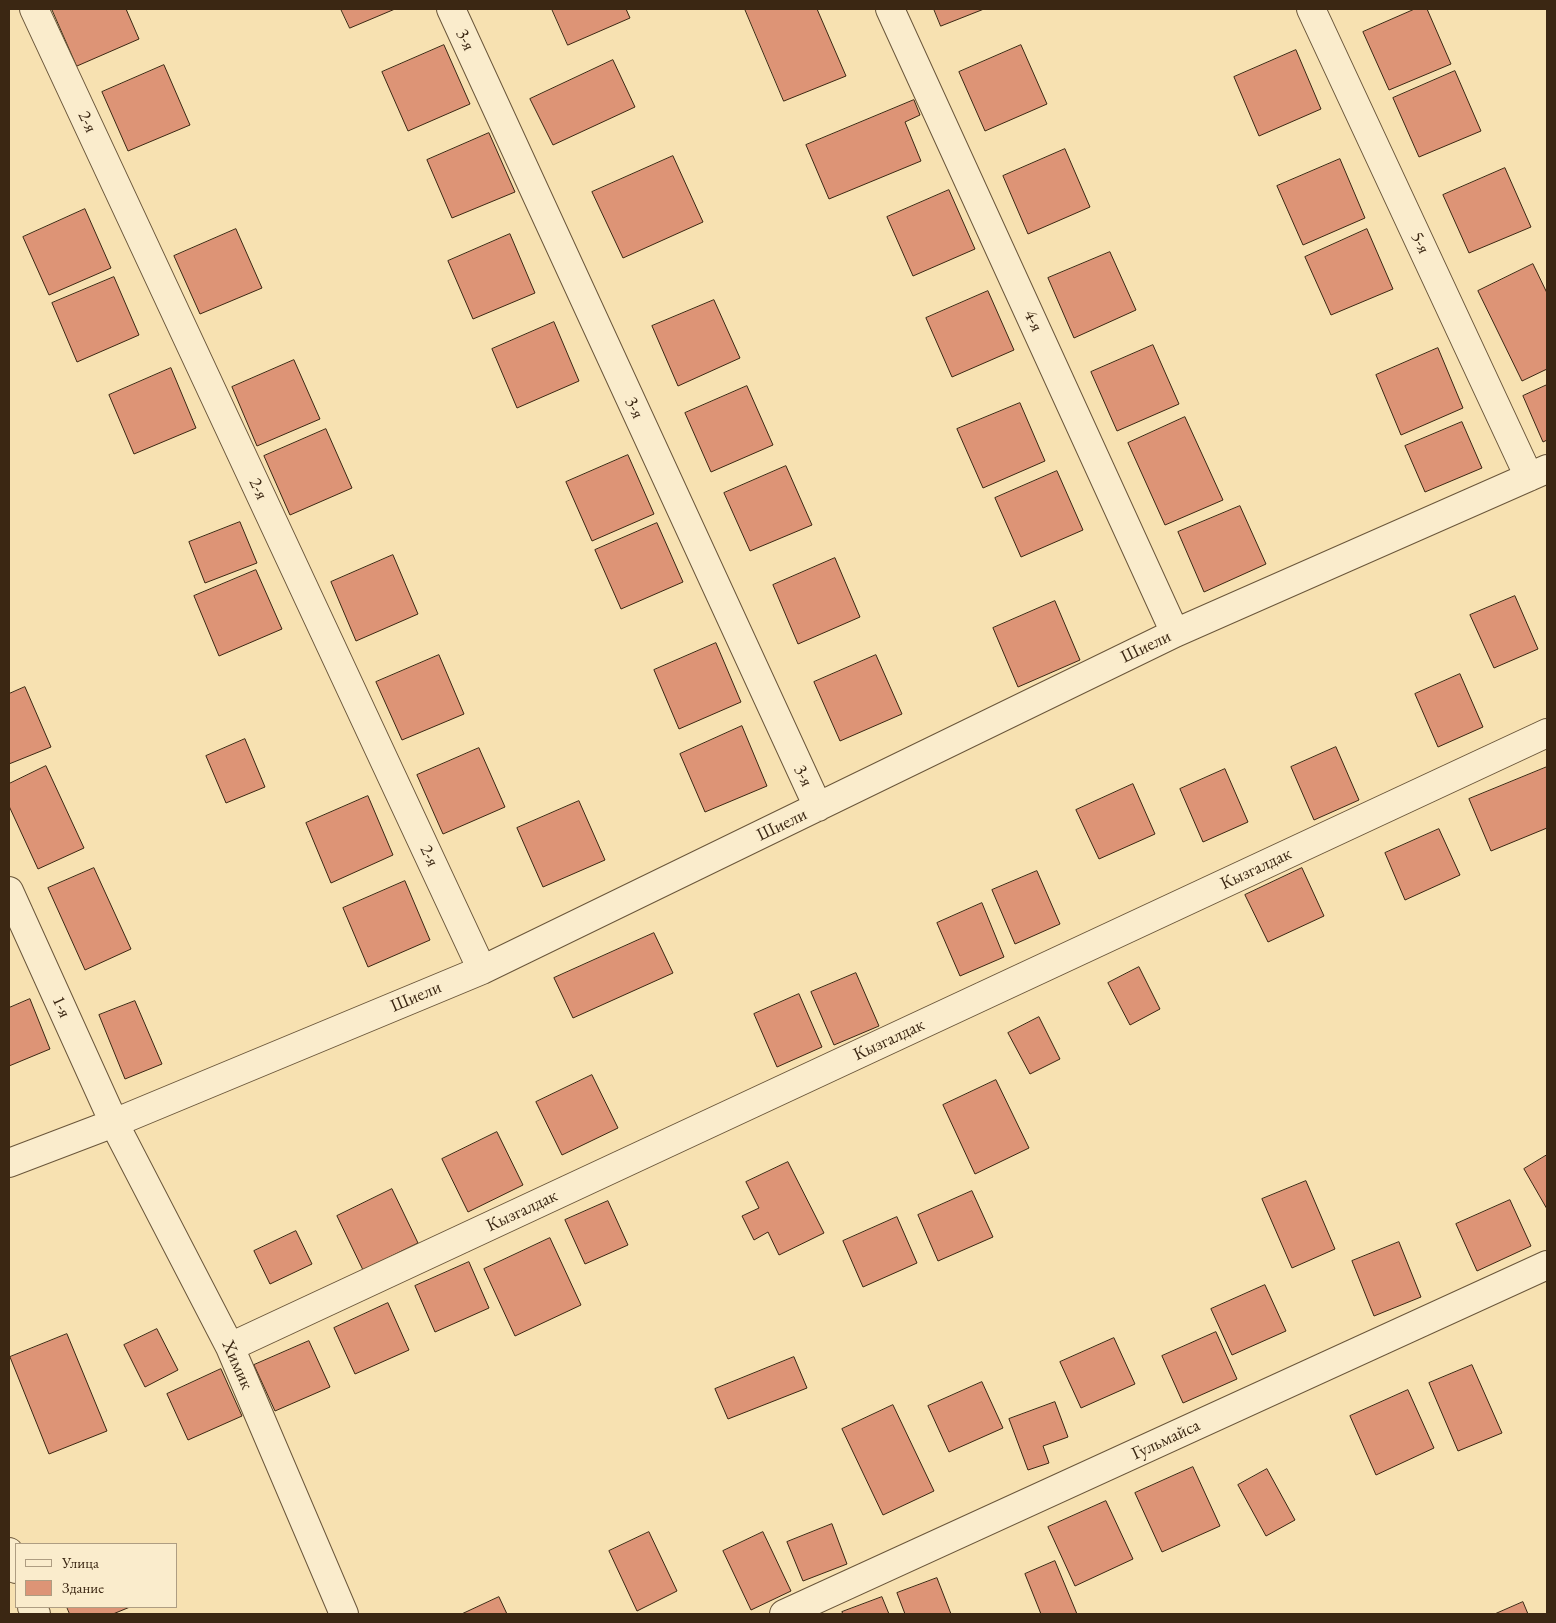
<!DOCTYPE html>
<meta charset="utf-8">
<style>
body{margin:0}
#map{position:relative;width:1556px;height:1623px;overflow:hidden;background:#f7e1b1;font-family:"EB Garamond",serif}
canvas{display:block}
.frame{position:absolute;inset:0;border:10px solid #3b2713;pointer-events:none}
.legend{position:absolute;left:15px;top:1543px;width:162px;height:65px;box-sizing:border-box;background:#faeccc;border:1px solid #ae9d82;margin:0;padding:6px 9px;list-style:none;font-size:15px;color:#3b2713}
.legend li{display:flex;align-items:center;gap:10px;height:25px}
.legend b{width:25px;border:1px solid #ae9d82}
</style>
<div id="map">
<canvas width="1556" height="1623"></canvas>
<div class="frame"></div>
<ul class="legend">
<li><b style="height:6px;background:#faeccc"></b>Улица</li>
<li><b style="height:14px;background:#dd9476"></b>Здание</li>
</ul>
</div>
<script>
const ctx = document.querySelector('canvas').getContext('2d');
ctx.lineJoin = 'round';
function fillPath(path, color) { ctx.fillStyle = color; ctx.fill(path, 'evenodd'); }
function trace(path, color, width, dash) { ctx.strokeStyle = color; ctx.lineWidth = width; ctx.lineCap = dash ? 'butt' : 'round'; ctx.setLineDash(dash || []); ctx.stroke(path); }
function label(font, color, halo, rows, align = 'center') {
  ctx.font = font + ' "EB Garamond",serif'; ctx.lineWidth = 4.5; ctx.setLineDash([]); ctx.textBaseline = 'middle'; ctx.strokeStyle = halo; ctx.fillStyle = color; for (const [text, x, y, turn = 0] of rows) {
    ctx.save(); ctx.translate(x, y); ctx.rotate((+turn || 0) * Math.PI / 180); ctx.textAlign = isNaN(turn) ? turn : align; if (halo) ctx.strokeText(text, 0, 0); ctx.fillText(text, 0, 0); ctx.restore();
  }
}
const building = new Path2D(`
 M52 9H126L139 39 77 66Z
 M341 9H395L350 28Z
 M552 9H626L630 18 568 45Z
 M745 9H817L846 76 784 101Z
 M934 9H984L941 26Z
 M1415 9H1427L1451 64 1389 90 1363 32Z
 M444 45 470 104 408 131 382 72Z
 M1021 45 1047 104 985 131 959 72Z
 M1296 50 1321 109 1259 136 1234 77Z
 M613 60 635 107 553 145 530 99Z
 M164 65 190 125 128 151 102 92Z
 M1455 71 1481 131 1419 157 1393 98Z
 M914 100 920 115 905 122 921 161 829 199 806 145Z
 M489 133 515 192 452 218 427 160Z
 M1065 149 1090 207 1028 234 1003 176Z
 M673 156 703 222 623 258 592 192Z
 M1340 159 1365 218 1303 245 1277 186Z
 M1505 168 1531 227 1469 253 1443 195Z
 M949 190 975 249 913 276 887 217Z
 M85 209 111 268 49 295 23 237Z
 M236 229 262 288 200 314 174 256Z
 M1367 229 1393 289 1331 315 1305 257Z
 M510 234 535 293 473 319 448 261Z
 M1110 252 1136 310 1074 338 1048 278Z
 M1533 264 1547 293V369L1522 381 1478 291Z
 M114 277 139 335 77 362 52 303Z
 M988 291 1014 350 952 377 926 318Z
 M714 300 740 358 678 386 652 326Z
 M554 322 579 381 517 408 492 349Z
 M1153 345 1179 404 1117 431 1091 372Z
 M1438 348 1463 408 1401 435 1376 375Z
 M294 360 320 419 257 446 232 387Z
 M171 368 196 428 134 454 109 395Z
 M1547 385V440L1543 442 1523 396Z
 M747 386 773 445 711 472 685 413Z
 M1020 403 1045 461 983 488 957 429Z
 M1185 417 1223 500 1165 525 1128 443Z
 M1462 422 1482 468 1425 492 1405 446Z
 M326 429 352 488 290 515 264 456Z
 M628 455 654 514 592 541 566 482Z
 M786 466 812 525 750 551 724 493Z
 M1057 471 1083 530 1021 557 995 498Z
 M1240 506 1266 564 1204 592 1178 532Z
 M240 522 257 563 205 583 189 542Z
 M657 523 683 582 621 609 595 550Z
 M393 555 418 614 356 641 331 582Z
 M835 558 860 617 798 644 773 585Z
 M256 570 282 629 219 656 194 596Z
 M1515 596 1538 649 1494 668 1470 615Z
 M1055 601 1080 660 1018 687 993 628Z
 M716 643 741 702 679 729 654 670Z
 M439 655 464 714 402 740 376 682Z
 M876 655 902 714 840 741 814 682Z
 M1460 674 1483 727 1438 747 1415 694Z
 M25 687 51 747 9 764V694Z
 M742 726 767 786 705 812 680 754Z
 M245 739 265 787 226 803 206 756Z
 M1336 747 1359 800 1314 820 1291 767Z
 M479 748 505 807 443 834 417 775Z
 M46 766 84 848 38 869 9 806V784Z
 M1547 767V828L1491 851 1469 799Z
 M1225 769 1248 822 1203 842 1180 789Z
 M1133 784 1155 834 1099 859 1076 810Z
 M368 796 393 855 331 883 306 823Z
 M579 801 605 860 543 887 517 828Z
 M1439 829 1460 875 1405 900 1385 853Z
 M94 868 131 949 85 970 48 888Z
 M1302 868 1324 916 1268 942 1245 895Z
 M1037 871 1060 924 1015 944 992 890Z
 M405 881 430 940 368 967 343 908Z
 M982 903 1004 957 960 976 937 923Z
 M654 933 673 973 573 1018 554 978Z
 M1139 967 1160 1009 1130 1025 1108 983Z
 M856 973 879 1026 834 1045 811 992Z
 M799 994 822 1047 777 1067 754 1014Z
 M30 999 50 1049 9 1066V1008Z
 M135 1001 162 1064 125 1079 99 1015Z
 M1039 1017 1060 1059 1030 1074 1008 1033Z
 M592 1075 618 1128 562 1155 536 1102Z
 M996 1080 1029 1148 975 1174 943 1105Z
 M497 1132 523 1185 468 1212 442 1159Z
 M1547 1155V1209L1524 1169Z
 M788 1162 824 1233 779 1255 768 1232 754 1240 742 1216 759 1208 746 1182Z
 M1306 1181 1335 1249 1292 1268 1262 1199Z
 M392 1189 418 1243 363 1270 337 1216Z
 M972 1191 993 1237 938 1261 918 1215Z
 M1510 1200 1531 1246 1477 1271 1456 1224Z
 M608 1201 628 1245 585 1264 565 1220Z
 M897 1217 917 1263 863 1287 843 1241Z
 M296 1231 312 1264 270 1284 254 1251Z
 M550 1238 581 1305 515 1336 484 1269Z
 M1399 1242 1421 1297 1374 1316 1352 1261Z
 M469 1262 489 1308 435 1332 415 1286Z
 M1265 1285 1286 1331 1232 1355 1211 1309Z
 M388 1303 409 1350 355 1374 334 1328Z
 M157 1329 178 1370 145 1387 124 1345Z
 M1216 1332 1237 1379 1183 1403 1162 1356Z
 M67 1334 107 1431 49 1454 10 1357Z
 M1114 1338 1135 1384 1081 1408 1060 1362Z
 M309 1341 330 1387 275 1411 254 1365Z
 M794 1357 807 1388 728 1419 715 1389Z
 M1472 1365 1502 1433 1458 1451 1429 1383Z
 M221 1369 242 1416 188 1440 167 1394Z
 M982 1382 1003 1428 949 1452 928 1406Z
 M1408 1390 1434 1448 1376 1475 1350 1416Z
 M1055 1402 1068 1437 1043 1446 1049 1463 1028 1470 1009 1419Z
 M893 1405 934 1491 883 1515 842 1429Z
 M1193 1467 1220 1526 1162 1552 1135 1493Z
 M1267 1469 1295 1520 1266 1536 1238 1485Z
 M1106 1501 1133 1559 1075 1586 1048 1527Z
 M832 1524 847 1564 803 1581 787 1542Z
 M649 1532 677 1591 637 1611 609 1551Z
 M763 1532 791 1591 751 1610 723 1551Z
 M1055 1561 1077 1614H1041L1025 1574Z
 M937 1578 951 1614H905L897 1593Z
 M499 1597 507 1614H462Z
 M882 1597 889 1614H843L842 1612Z
 M1523 1602 1528 1614H1495Z
 M67 1607H130L113 1614H70Z`);
fillPath(building, '#dd9476');
trace(building, '#3b2713', 1);
const street = new Path2D(`
 M34 9 482 970
 M451 9 818 807
 M890 9 1175 633
 M1311 9 1529 477
 M9 891 114 1123 230 1347 344 1614
 M9 1163 114 1123 482 970 1175 633 1547 469
 M230 1347 1547 733
 M9 1552 16 1569
 M32 1607 36 1614
 M784 1614 1547 1265`);
trace(street, '#6a563a', 30);
trace(street, '#faeccc', 28);
label('18px', '#3b2713', '#faeccc', [
 ["3-я",465,40,65],
 ["2-я",87,122,65],
 ["5-я",1420,243,65],
 ["4-я",1033,321,65],
 ["3-я",634,408,65],
 ["2-я",258,489,65],
 ["Шиели",1146,647,-26],
 ["3-я",803,776,65],
 ["Шиели",782,825,-26],
 ["2-я",429,856,65],
 ["Кызгалдак",1256,869,-25],
 ["Шиели",416,997,-23],
 ["1-я",61,1007,66],
 ["Кызгалдак",889,1040,-25],
 ["Кызгалдак",522,1211,-25],
 ["Химик",237,1365,66],
 ["Гульмайса",1166,1440,-25]
]);
</script>
